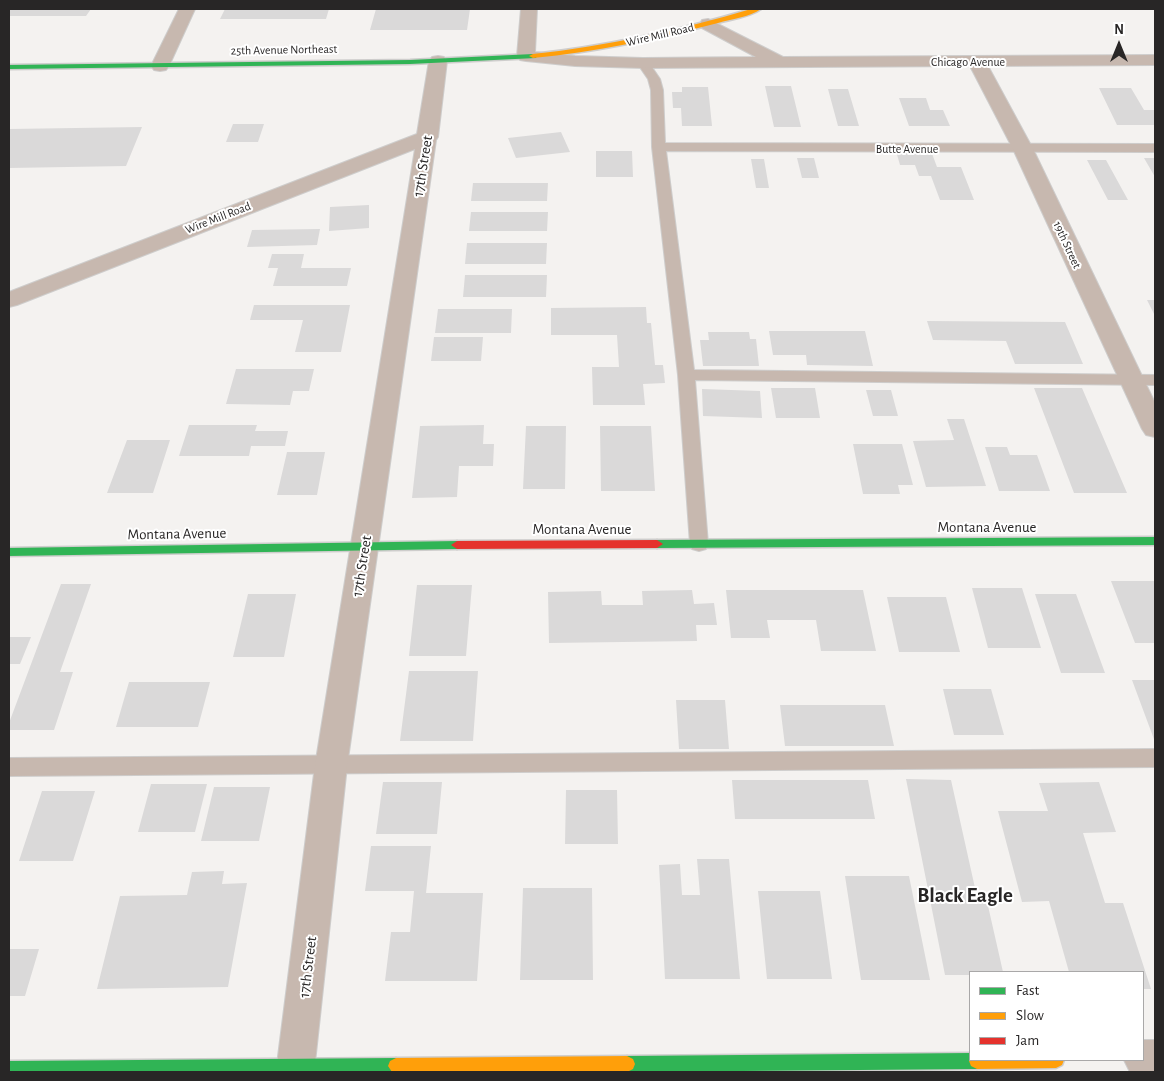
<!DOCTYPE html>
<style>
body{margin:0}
#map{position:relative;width:1164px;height:1081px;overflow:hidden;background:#f4f2f0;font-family:"Alegreya Sans",sans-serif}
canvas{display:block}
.frame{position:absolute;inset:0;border:10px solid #282626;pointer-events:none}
.legend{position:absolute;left:969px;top:971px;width:175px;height:90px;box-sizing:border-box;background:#fff;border:1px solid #a9a8a8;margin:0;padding:6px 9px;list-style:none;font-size:15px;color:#282626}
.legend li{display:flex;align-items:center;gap:10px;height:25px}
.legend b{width:25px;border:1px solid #a9a8a8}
.north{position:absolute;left:1094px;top:20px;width:50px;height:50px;-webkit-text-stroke:4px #fff;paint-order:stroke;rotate:0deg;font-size:14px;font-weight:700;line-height:20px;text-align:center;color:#282626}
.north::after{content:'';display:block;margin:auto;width:18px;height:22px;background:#282626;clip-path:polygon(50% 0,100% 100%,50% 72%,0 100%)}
</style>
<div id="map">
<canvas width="1164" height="1081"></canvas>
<div class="frame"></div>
<ul class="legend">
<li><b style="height:6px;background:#30b455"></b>Fast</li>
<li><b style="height:6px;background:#ff9f0a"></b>Slow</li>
<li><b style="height:6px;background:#e5322d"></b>Jam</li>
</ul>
<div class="north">N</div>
</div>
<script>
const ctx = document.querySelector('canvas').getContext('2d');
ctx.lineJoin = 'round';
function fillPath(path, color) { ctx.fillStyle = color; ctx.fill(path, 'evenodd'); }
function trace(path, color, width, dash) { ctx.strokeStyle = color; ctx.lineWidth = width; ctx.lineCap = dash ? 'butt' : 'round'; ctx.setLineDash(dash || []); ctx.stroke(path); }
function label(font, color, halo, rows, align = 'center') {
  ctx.font = font + ' "Alegreya Sans",sans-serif'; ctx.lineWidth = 4; ctx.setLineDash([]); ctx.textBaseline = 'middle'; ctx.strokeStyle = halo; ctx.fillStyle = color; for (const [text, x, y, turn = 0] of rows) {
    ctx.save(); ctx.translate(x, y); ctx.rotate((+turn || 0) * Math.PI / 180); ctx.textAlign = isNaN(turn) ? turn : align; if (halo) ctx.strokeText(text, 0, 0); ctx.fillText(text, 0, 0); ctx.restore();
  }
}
fillPath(new Path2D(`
 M9 9H91L86 16H9Z
 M225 9H329L326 19H220Z
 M376 9H470L467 30H370Z
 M765 86H791L801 127H774Z
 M682 87H708L712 126H682L681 108H673L672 92H682Z
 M1099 88H1131L1144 110H1155V125H1117Z
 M828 89H848L859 126H838Z
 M899 98H926L930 110H943L950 126H909Z
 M233 124H264L258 142H226Z
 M142 127 126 166 9 168V129Z
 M561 132 570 152 516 158 508 138Z
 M596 151H632L633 177H596Z
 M896 151H931L937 167H961L974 200H940L931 176H919L915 165H900Z
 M797 158H814L819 178H802Z
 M1144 158H1155V177Z
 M751 159H764L769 188H756Z
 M1087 160H1106L1128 200H1108Z
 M473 183H548L547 201H471Z
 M369 205V228L329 231 330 207Z
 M471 212H548L547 231H469Z
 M320 229 317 245 247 247 252 230Z
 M467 243H547L546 264H465Z
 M272 254H304L301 268H351L347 286H273L278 268H268Z
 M465 275H547L546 297H463Z
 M1147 300H1155V316Z
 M254 305H350L341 352H295L303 320H250Z
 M646 307 647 323H651L655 365H663L665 383 643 384 645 405H593L592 367H619L617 335H551V308Z
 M438 309H512L511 333H435Z
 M927 321 1065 322 1083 364H1015L1006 341 933 340Z
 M769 331H865L873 366 807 365 806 355H773Z
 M708 332H749L750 339H756L759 366H703L700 340H709Z
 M434 337H483L481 361H431Z
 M236 369H314L309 391H293L290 405 226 404Z
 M771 388H815L820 418H776Z
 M1034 388H1082L1127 493H1074Z
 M702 389 760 391 762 418 703 416Z
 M866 390H891L898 416H873Z
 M947 419H964L986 486 926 487 913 441 954 440Z
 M189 425H257L255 431H288L285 446H251L249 456H179Z
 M484 425 483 444H494L493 466H459L457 497 412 498 420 426Z
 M526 426H566L565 489H523Z
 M600 426H651L655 491H601Z
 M127 440H170L153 493H107Z
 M853 444H902L913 485H898L900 494H863Z
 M985 447H1007L1010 455H1037L1050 491H999Z
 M287 452H325L317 495H277Z
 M1111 581H1155V643H1135Z
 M61 584H91L60 672H73L54 730H9V723Z
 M417 585H472L466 656H409Z
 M972 588H1022L1041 648H988Z
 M692 590 694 604 714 603 717 625H696L697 641 549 643 548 592 601 591 602 605H643L642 591Z
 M726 590H863L876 651H821L816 620H767L770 638H731Z
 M248 594H296L284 657H233Z
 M1035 594H1076L1105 673H1061Z
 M887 597H946L960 652H899Z
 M9 637H31L20 664H9Z
 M409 671H478L473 741H400Z
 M1132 680H1155V742Z
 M129 682H210L198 727H116Z
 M943 689H991L1004 735H954Z
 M676 700H725L729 749H679Z
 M780 705H885L894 746H785Z
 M906 779 951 780 977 897H986L1003 972H970V975H945Z
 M732 780H868L875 819H735Z
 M383 782H442L437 834H376Z
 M1099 782 1116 832 1083 833 1105 903H1123L1151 989H1143V972H1069L1049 901 1022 902 998 811H1048L1039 783Z
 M151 784H207L195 832H138Z
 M214 787H270L259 841H201Z
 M566 790H617L618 844H565Z
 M42 791H95L73 861H19Z
 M371 846H431L426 893H483L477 981H385L391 932H410L414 891H365Z
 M697 859H729L740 979H665L659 865 680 864 682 895H700Z
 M224 871 222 884 247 883 228 987 97 989 120 896 187 895 192 872Z
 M845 876H909L930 980H861Z
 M523 888H592L593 980H520Z
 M758 891H820L832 979H767Z
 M9 949H39L25 996H9Z`), '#dad9d9');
const lane = new Path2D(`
 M643 59 647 60 660 79 663 90 665 143 1155 144V152L666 151 694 370 1155 375V385L695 380 708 544 706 549 699 551 692 549 690 544 678 375 652 147 651 90 648 79 637 63Z
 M1155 749V767L9 776V758Z`);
const street = new Path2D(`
 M179 9H195L169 66 166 70 160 71 154 70 151 66Z
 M521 9H537L535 52 575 56 643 58 756 57 702 28 700 24 702 20 708 19 783 57 1155 55V65L988 66 1033 149 1155 403V437L1146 435 1142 429 1013 149 970 66 643 68 575 66 526 61 520 60 517 56Z
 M438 56 444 57 447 61 438 137 436 140 347 766 314 1072H276L315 766 415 149 17 305 9 307V292L417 134 429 61 432 57Z
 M1143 1040H1155V1072H1130L1124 1060H1143Z`);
const fast = new Path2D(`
 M533 54 537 56 536 58 410 64 9 69V65L410 60Z
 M1155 537V545L657 548 651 544 657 540Z
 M457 541 463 545 457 549 9 556V548Z
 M970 1053V1060H984L983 1066 977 1069 627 1072 621 1069 619 1064 621 1059 627 1056Z
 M396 1058 402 1061 404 1066 400 1072H9V1061Z`);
const slow = new Path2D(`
 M751 9H761C750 17 731 19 718 23 657 39 596 52 533 58L529 56 533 54C608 46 680 30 751 9Z
 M627 1056 633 1059 635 1064 633 1069 627 1072H392L388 1066 390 1061 396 1058Z
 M970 1058V1060H1064L1062 1065 1056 1068 977 1069 971 1066 969 1061Z`);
const jam = new Path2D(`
 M657 540 663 544 657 548 457 549 451 545 457 541Z`);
trace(lane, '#cecdcc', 2);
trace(street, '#cecdcc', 2);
trace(fast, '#cecdcc', 3);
trace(slow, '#cecdcc', 3);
trace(jam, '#cecdcc', 3);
fillPath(lane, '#c7b8af');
fillPath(street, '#c7b8af');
fillPath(fast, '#30b455');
fillPath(slow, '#ff9f0a');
fillPath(jam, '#e5322d');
label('12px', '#282626', '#fff', [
 ["Wire Mill Road",660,35,-13],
 ["25th Avenue Northeast",284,50,-1],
 ["Chicago Avenue",968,62],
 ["Butte Avenue",907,149],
 ["Wire Mill Road",218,218,-21],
 ["19th Street",1067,245,65]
]);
label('15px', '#282626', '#fff', [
 ["17th Street",423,166,-81],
 ["Montana Avenue",987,527],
 ["Montana Avenue",582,529],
 ["Montana Avenue",177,534,-1],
 ["17th Street",362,566,-81],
 ["17th Street",308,967,-83]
]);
label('bold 21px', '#282626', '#fff', [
 ["Black Eagle",965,896]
]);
</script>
